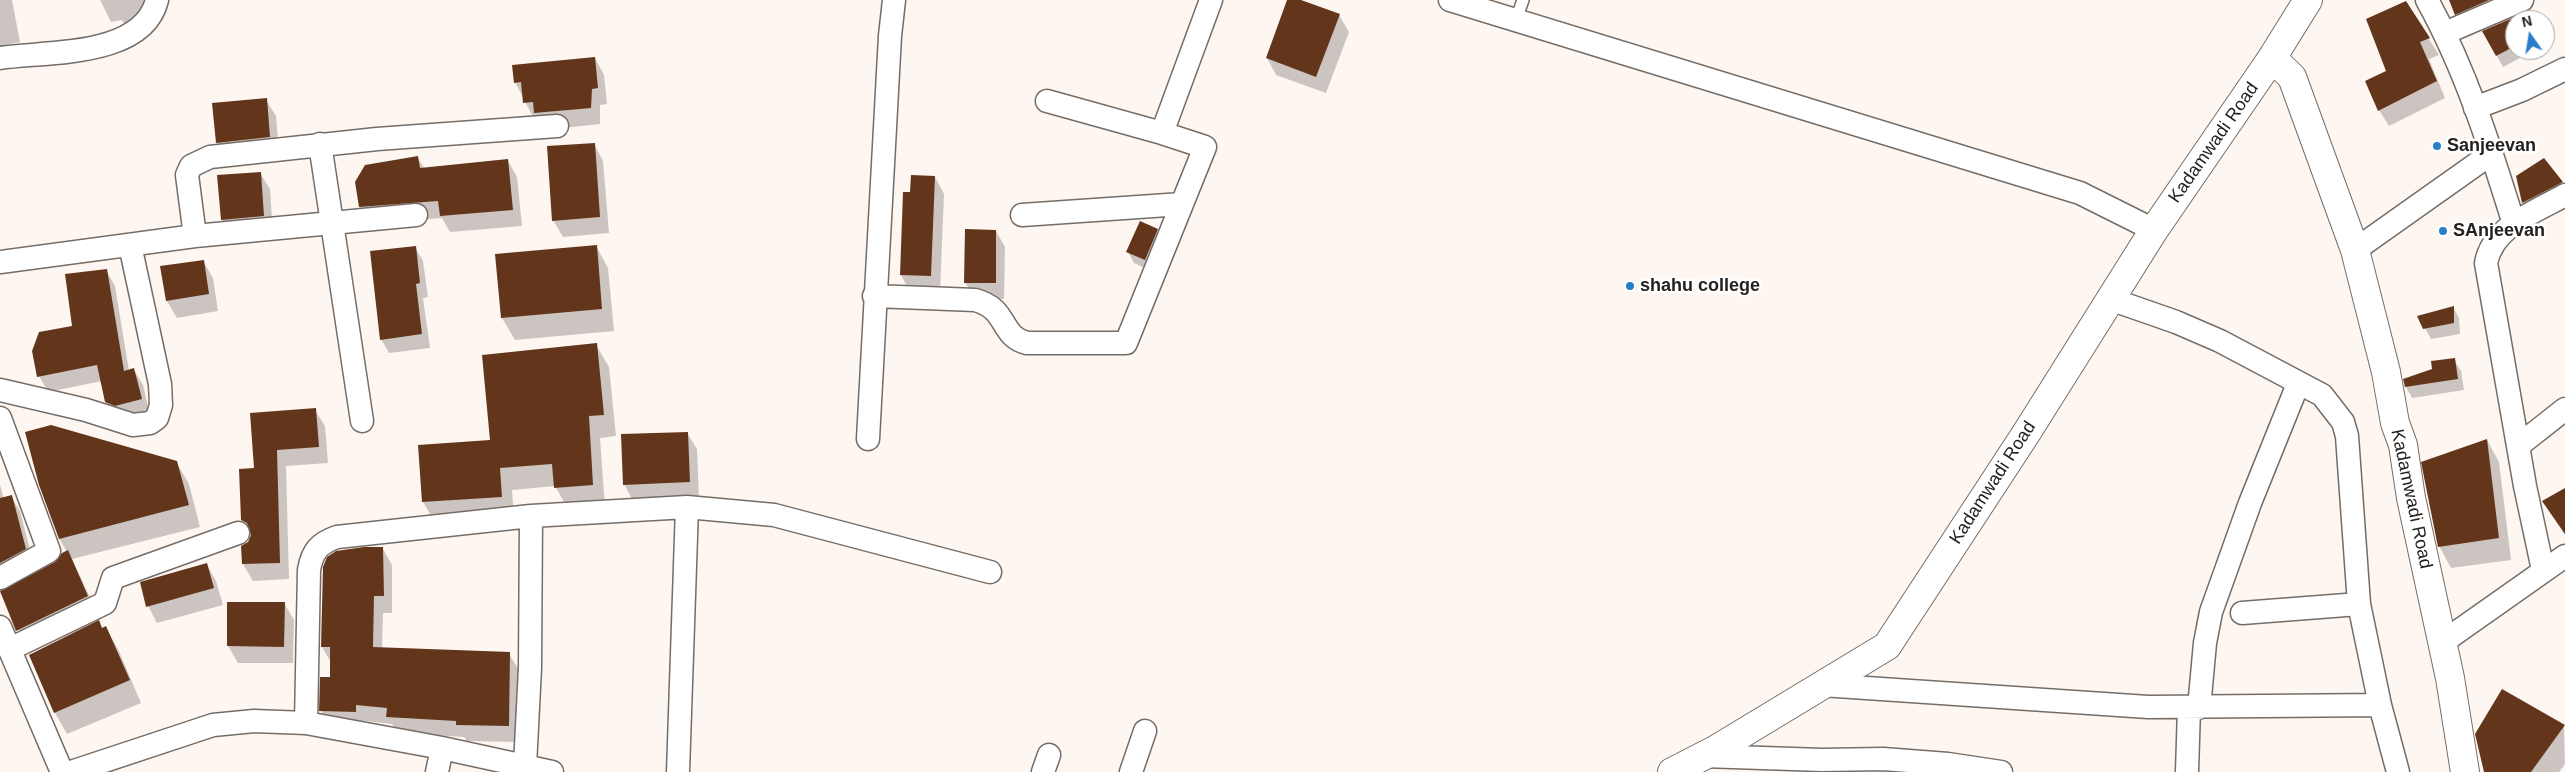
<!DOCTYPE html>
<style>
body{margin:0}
#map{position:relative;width:2565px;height:772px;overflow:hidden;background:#fef6f0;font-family:Arial,sans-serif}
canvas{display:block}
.north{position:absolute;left:2505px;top:10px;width:50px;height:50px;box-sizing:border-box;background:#fff;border:1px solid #a7a6a5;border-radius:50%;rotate:347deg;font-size:14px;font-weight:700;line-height:20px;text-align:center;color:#24211e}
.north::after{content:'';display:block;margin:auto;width:18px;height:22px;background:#287dcb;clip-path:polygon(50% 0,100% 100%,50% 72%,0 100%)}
</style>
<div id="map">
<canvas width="2565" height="772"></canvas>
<div class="north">N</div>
</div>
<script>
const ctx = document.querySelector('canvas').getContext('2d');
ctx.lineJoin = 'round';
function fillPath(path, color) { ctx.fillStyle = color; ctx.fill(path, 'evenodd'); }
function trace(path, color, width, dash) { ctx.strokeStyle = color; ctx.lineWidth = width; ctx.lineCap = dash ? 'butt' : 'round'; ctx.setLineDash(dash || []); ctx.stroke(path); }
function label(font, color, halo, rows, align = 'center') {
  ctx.font = font + ' Arial,sans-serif'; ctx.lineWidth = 5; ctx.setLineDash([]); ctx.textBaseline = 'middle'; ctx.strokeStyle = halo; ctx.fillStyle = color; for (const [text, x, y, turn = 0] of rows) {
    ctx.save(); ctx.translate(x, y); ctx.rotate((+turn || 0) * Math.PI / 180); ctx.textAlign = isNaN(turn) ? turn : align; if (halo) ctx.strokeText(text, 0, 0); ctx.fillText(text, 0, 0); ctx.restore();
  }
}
fillPath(new Path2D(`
 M0 0H12L20 42 0 46Z
 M100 0H145L148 22 125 26 122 20 111 22Z
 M1289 0H1298L1339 15 1349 32 1326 93 1276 75 1267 58Z
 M2450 0H2495L2462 25Z
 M2406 3 2439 55 2429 59 2445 98 2389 126 2379 110Z
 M2523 15 2526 20H2515V50H2535L2503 67 2484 32Z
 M595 58 604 75 607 104 600 105V124L545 130 534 119 515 82Z
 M266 100 276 116 279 154 226 159 217 143Z
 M594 144 603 161 609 233 563 237 553 220Z
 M417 157 424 168 508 161 517 177 522 226 450 232 442 218 370 223 360 207Z
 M2544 160 2565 188 2530 213 2524 202 2518 176Z
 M260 173 270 189 273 233 231 237 222 220 219 176Z
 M935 177 944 194 940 293 910 292 901 275 911 193Z
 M1157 230 1163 241 1151 271 1134 263 1128 252Z
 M996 231 1005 247 1004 299H975L965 282Z
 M596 246 608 268 614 331 515 340 502 318 496 256Z
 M415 247 423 261 428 297 423 298 430 348 389 353 381 339Z
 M203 261 213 278 218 311 177 318 167 301 162 267Z
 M106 270 115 286 129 371 134 370 143 385 150 415 116 418 106 402 102 381 48 392 39 376 73 327Z
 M2453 307 2459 318 2460 334 2431 339 2425 328Z
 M596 345 609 367 616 436 600 438 605 507 568 509 555 486 512 490 514 518 436 524 423 502Z
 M2454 360 2461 371 2464 390 2412 398 2406 387Z
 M315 410 325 426 328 463 286 466 289 579 253 581 243 564 251 536 242 520 255 469Z
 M687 433 697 449 699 498 633 501 624 484Z
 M2487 440 2499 462 2511 560 2451 568 2439 546Z
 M176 462 189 484 200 527 72 559 100 619 30 653 0 592 7 591 56 563 67 552 59 538Z
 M0 485 4 499 11 497 20 511 33 562 0 571Z
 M2565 489V535L2543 502Z
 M383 549 392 565V613H383L382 649 509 654 519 670 518 742 467 741 464 737 397 733 392 724 365 721V728L330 727 321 711 331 678 332 664 322 647Z
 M207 565 216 581 223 605 157 623 148 606Z
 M229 603H284L294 620 293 663H238L228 646Z
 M106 628 118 649 141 703 67 734 55 713 30 655Z
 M2564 726 2565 764 2559 772H2486Z`), '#0003');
fillPath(new Path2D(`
 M1287 0H1301L1340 14 1316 77 1266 58Z
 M2449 0H2489L2455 15Z
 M2406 1 2430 38 2420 42 2437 81 2378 111 2365 81 2386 71 2366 19Z
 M2515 17V46L2496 56 2482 31Z
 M595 57 598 88 592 89 591 108 534 113 533 102 523 103 521 82 514 83 512 65Z
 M267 98 270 137 216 143 212 103Z
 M595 143 600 217 552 221 547 146Z
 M418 156 420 168 508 159 513 210 440 216 438 201 359 207 355 182 365 165Z
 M2544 158 2563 182 2522 203 2516 176Z
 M261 172 264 216 221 220 217 175Z
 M911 175 935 176 931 276 900 275 903 192H910Z
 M1140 221 1158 229 1145 260 1126 252Z
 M965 229 996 230V283H964Z
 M597 245 602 309 501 318 495 254Z
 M416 246 420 283 416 284 422 334 380 340 370 251Z
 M204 260 209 294 166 301 160 266Z
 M107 269 124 371 134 368 142 399 115 406 105 402 97 365 37 377 32 351 39 332 72 326 65 274Z
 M2454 306V323L2423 329 2417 316Z
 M597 343 604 415 589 416 593 485 554 488 552 464 500 468 502 497 422 502 418 445 490 440 482 355Z
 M2455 358 2458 379 2405 387 2403 379 2432 369 2431 361Z
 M316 408 319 447 277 450 280 563 242 564 241 546 248 542 251 535 247 523 241 520 239 469 254 468 250 413Z
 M51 425 177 461 189 505 59 539 39 485 25 432Z
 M688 432 690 482 623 485 621 434Z
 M2487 439 2499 538 2438 547 2421 462Z
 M2565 488V534L2542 501Z
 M12 495 26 549 0 563V498Z
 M364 547H383L384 596H374L373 647 510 652 509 726 456 725V721L386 717 387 708 356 705V712L319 711 320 677H330V647H321L323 567 327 557 336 551Z
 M68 550 88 596 16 631 0 591 55 562 62 553Z
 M207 563 214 588 146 607 140 582Z
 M227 602H285L284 647 227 646Z
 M99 620 102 628 106 626 130 680 54 713 29 655Z
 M2502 689 2565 725 2531 772H2484L2475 734Z`), '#63361c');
const lane = new Path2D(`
 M1516 20 1523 0`);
const street = new Path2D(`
 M1450 0 2080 193 2154 230
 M2427 0C2466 70 2490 147 2514 224
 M2445 33 2522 0
 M0 58C46 51 143 58 157 0
 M1047 101 1162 133
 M2475 108 2522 90 2565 69
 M320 144 362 421
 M1022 215 1182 204
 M195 236 187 175 191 166 210 157 377 139 557 126
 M2355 250 2492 153
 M0 262 195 236 416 215
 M874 296 975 300C1009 309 999 336 1027 343H1126L1205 147 1162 133 1211 0
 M2110 299 2176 322 2220 341 2322 395 2343 422 2347 436 2359 604 2380 705
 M0 390 86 410 133 425 150 423 157 418 161 405 160 384 130 245
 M0 418 49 551 0 578
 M868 439 890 36 894 0
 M2518 446 2565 409
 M687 507 774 515 990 572
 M2543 570 2525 486 2486 263C2493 226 2535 212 2565 195
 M2242 613 2359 604
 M0 627 62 772
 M2443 642 2565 556
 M10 649 105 603 113 578 238 533
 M1822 685 2148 707 2380 705 2398 772
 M2199 708 2205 643 2211 612 2250 503 2298 384
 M1703 756 1822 760 1883 759 1948 764 2001 772
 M525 766 530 668 531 516
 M71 772 213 725 254 721 306 723
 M437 772 442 748
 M552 772 442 748 306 723 309 570C312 552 319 543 337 537L531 516 687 507 678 772
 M1043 772 1049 755
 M1131 772 1145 731
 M2187 772 2189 708`);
const secondary = new Path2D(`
 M2272 58 2292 77 2355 250 2386 372 2395 423 2403 445 2411 498 2450 678 2465 772
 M1672 772 1715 750 1887 646 2027 432 2154 230 2272 58 2308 0`);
trace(lane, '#746d67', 14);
trace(street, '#746d67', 25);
trace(secondary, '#746d67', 30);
trace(lane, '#fff', 11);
trace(street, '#fff', 22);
trace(secondary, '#fff', 28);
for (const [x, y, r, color] of [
 [2437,146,5,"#287dcb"],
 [2443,231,5,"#287dcb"],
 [1630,286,5,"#287dcb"]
]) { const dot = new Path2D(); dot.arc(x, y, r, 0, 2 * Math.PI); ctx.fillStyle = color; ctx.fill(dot); trace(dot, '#fff', 2); }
label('18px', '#24211e', '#fff', [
 ["Kadamwadi Road",2214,143,-55],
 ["Kadamwadi Road",1993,483,-57],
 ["Kadamwadi Road",2411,499,78]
]);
label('bold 18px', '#24211e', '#fff', [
 ["Sanjeevan",2447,146],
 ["SAnjeevan",2453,231],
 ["shahu college",1640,286]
], 'left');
</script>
